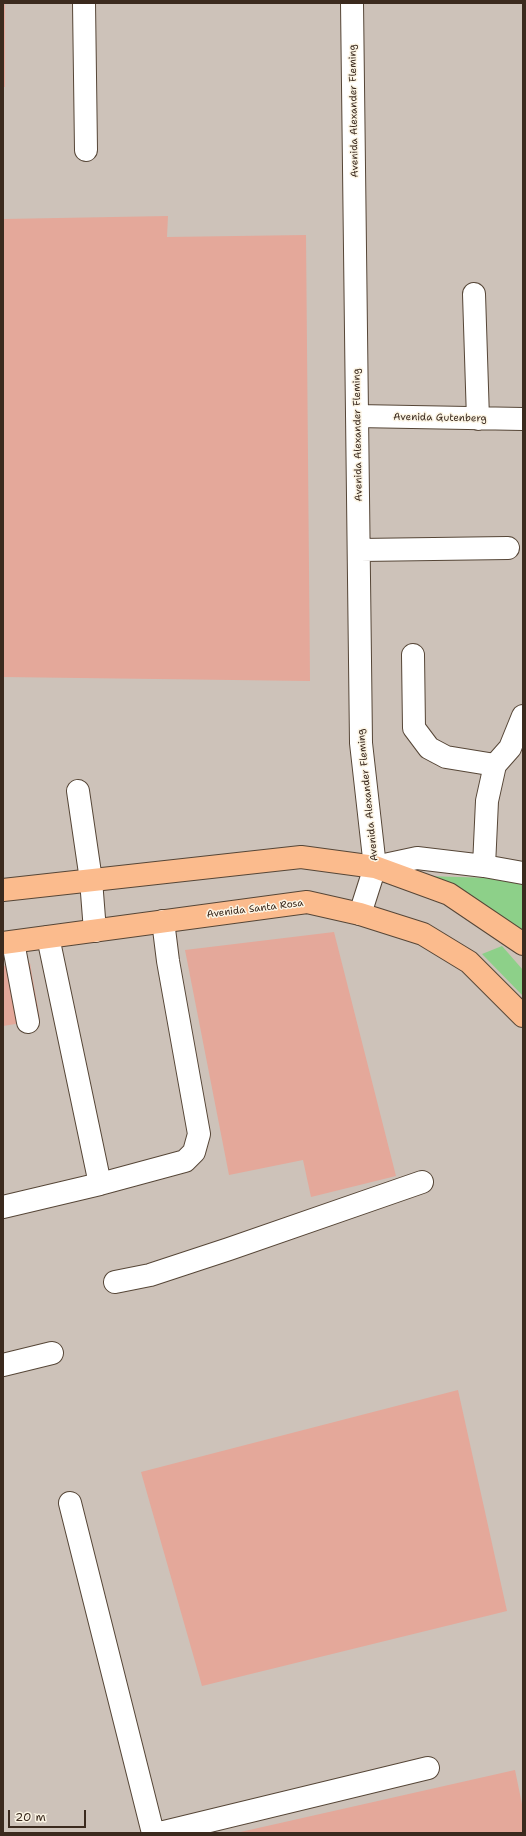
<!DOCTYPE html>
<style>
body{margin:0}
#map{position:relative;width:526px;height:1836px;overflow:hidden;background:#f1e4c6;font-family:"Shantell Sans",sans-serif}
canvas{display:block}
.frame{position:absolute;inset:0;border:4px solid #3b2a1e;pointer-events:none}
.scale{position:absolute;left:8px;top:1810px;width:78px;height:18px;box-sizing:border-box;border:2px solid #3b2a1e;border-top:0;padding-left:5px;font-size:12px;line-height:14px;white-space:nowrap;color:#3b2a1e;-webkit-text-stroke:3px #fcf5e5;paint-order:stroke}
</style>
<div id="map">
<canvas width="526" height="1836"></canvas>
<div class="frame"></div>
<div class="scale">20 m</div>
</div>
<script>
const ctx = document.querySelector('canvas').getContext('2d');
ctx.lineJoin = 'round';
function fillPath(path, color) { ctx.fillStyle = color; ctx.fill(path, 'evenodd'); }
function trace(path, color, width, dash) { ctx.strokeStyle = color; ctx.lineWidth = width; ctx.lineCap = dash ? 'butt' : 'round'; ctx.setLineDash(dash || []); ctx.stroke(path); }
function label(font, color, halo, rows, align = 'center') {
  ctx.font = font + ' "Shantell Sans",sans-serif'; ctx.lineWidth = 3; ctx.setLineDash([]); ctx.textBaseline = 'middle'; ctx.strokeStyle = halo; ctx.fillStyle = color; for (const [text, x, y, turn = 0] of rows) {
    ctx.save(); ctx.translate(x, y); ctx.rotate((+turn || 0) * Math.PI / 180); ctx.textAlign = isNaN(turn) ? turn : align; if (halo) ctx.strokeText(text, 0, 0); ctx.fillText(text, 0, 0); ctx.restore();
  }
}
fillPath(new Path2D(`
 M3 3H523V1833H3Z`), '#cdc2b9');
fillPath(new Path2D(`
 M427 876 491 878 523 885V938Z
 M502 946 523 970V996L482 954Z`), '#8dd089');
fillPath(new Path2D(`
 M3 3H5V87H3Z
 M168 216 167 237 306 235 310 681 3 677V219Z
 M334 932 396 1176 311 1197 303 1160 229 1175 185 950Z
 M30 963 40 1020 3 1026V966Z
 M458 1390 507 1611 202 1686 141 1472Z
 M515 1770 523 1809V1833H236Z`), '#e4a89a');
const minor = new Path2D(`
 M84 3 86 150
 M352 3 361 743 375 867 360 914
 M474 294 478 419
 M357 416 523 419
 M360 550 508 548
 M413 655 414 728 429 748 446 757 495 765
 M78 791 91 880 95 931
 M484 866 487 801 495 765 510 748 523 716
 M375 867 417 858 484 866 523 873
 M13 942 28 1022
 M100 1184 185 1161 194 1152 199 1134 168 961 163 921
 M3 1207 100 1184 48 937
 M115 1282 150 1275 229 1249 422 1182
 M3 1365 52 1353
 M70 1503 153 1833
 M160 1833 428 1768`);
const major = new Path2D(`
 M3 890 301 857 375 867 449 894 523 944
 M3 943 307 902 360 914 423 934 469 962 523 1016`);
trace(minor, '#564637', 24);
trace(major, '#564637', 24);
trace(minor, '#fff', 22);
trace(major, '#fbbb8d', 22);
label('10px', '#3b2a1e', '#fcf5e5', [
 ["Avenida Alexander Fleming",354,111,-91],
 ["Avenida Gutenberg",440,418,1],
 ["Avenida Alexander Fleming",358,435,-91],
 ["Avenida Alexander Fleming",368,795,-96],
 ["Avenida Santa Rosa",255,909,-7]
]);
</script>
